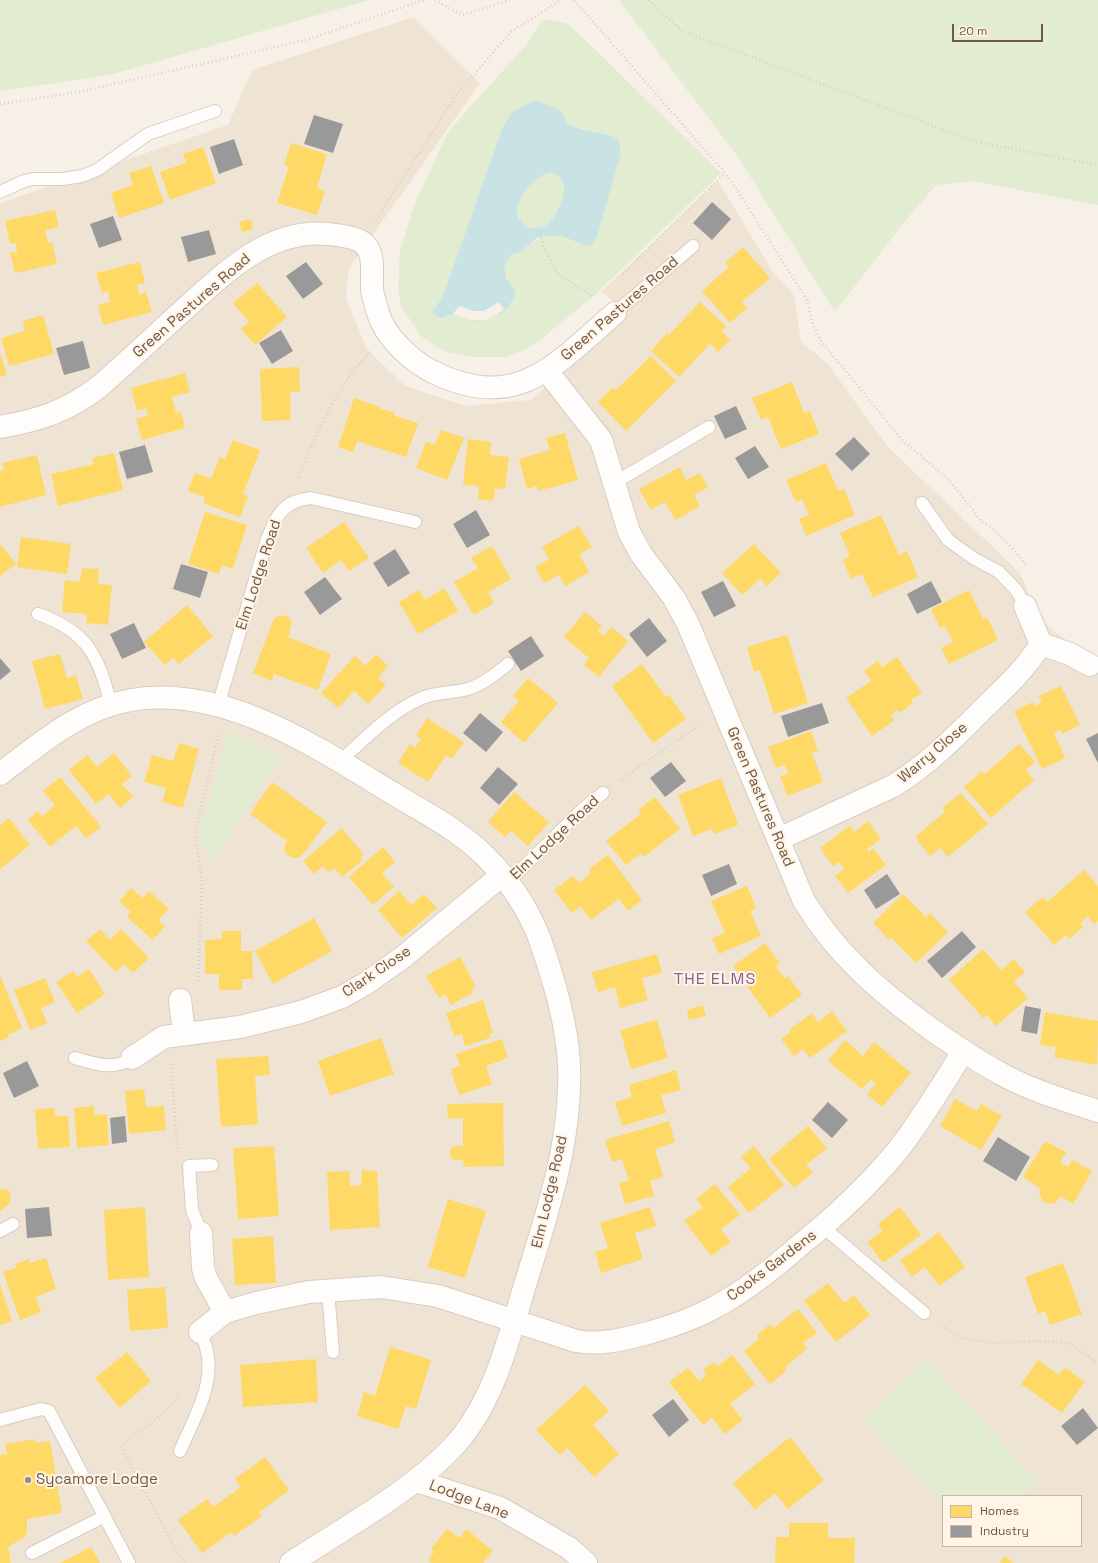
<!DOCTYPE html>
<style>
body{margin:0}
#map{position:relative;width:1098px;height:1563px;overflow:hidden;background:#f6f0e6;font-family:"Space Grotesk",sans-serif}
canvas{display:block}
.legend{position:absolute;left:942px;top:1495px;width:140px;height:52px;box-sizing:border-box;background:#fff5e6;border:1px solid #c7b6a7;margin:0;padding:5px 7px;list-style:none;font-size:12px;color:#725748}
.legend li{display:flex;align-items:center;gap:8px;height:20px}
.legend b{width:20px;border:1px solid #c7b6a7}
.scale{position:absolute;left:952px;top:24px;width:91px;height:18px;box-sizing:border-box;border:2px solid #725748;border-top:0;padding-left:5px;font-size:12px;line-height:14px;white-space:nowrap;color:#725748;-webkit-text-stroke:3px #fff5e6;paint-order:stroke}
</style>
<div id="map">
<canvas width="1098" height="1563"></canvas>
<ul class="legend">
<li><b style="height:11px;background:#ffd966"></b>Homes</li>
<li><b style="height:11px;background:#999"></b>Industry</li>
</ul>
<div class="scale">20 m</div>
</div>
<script>
const ctx = document.querySelector('canvas').getContext('2d');
ctx.lineJoin = 'round';
function fillPath(path, color) { ctx.fillStyle = color; ctx.fill(path, 'evenodd'); }
function trace(path, color, width, dash) { ctx.strokeStyle = color; ctx.lineWidth = width; ctx.lineCap = dash ? 'butt' : 'round'; ctx.setLineDash(dash || []); ctx.stroke(path); }
function label(font, color, halo, rows, align = 'center') {
  ctx.font = font + ' "Space Grotesk",sans-serif'; ctx.lineWidth = 4; ctx.setLineDash([]); ctx.textBaseline = 'middle'; ctx.strokeStyle = halo; ctx.fillStyle = color; for (const [text, x, y, turn = 0] of rows) {
    ctx.save(); ctx.translate(x, y); ctx.rotate((+turn || 0) * Math.PI / 180); ctx.textAlign = isNaN(turn) ? turn : align; if (halo) ctx.strokeText(text, 0, 0); ctx.fillText(text, 0, 0); ctx.restore();
  }
}
fillPath(new Path2D(`
 M414 17 480 83 348 270 346 299 367 349 405 386 466 406 530 400 576 361 625 310 601 292 718 181 772 271 794 295 801 342 827 363 888 447 1019 572 1041 619 1056 633 1098 661V1563H0V203L228 125 252 70ZM943 1496H1081V1546H943Z`), '#efe3d3');
fillPath(new Path2D(`
 M0 0H369L110 75 0 91Z
 M619 0H1098V205L973 181 936 185 905 221 835 312 738 157Z
 M548 19 568 24 578 33 721 173 596 294 540 340 524 350 506 357H471L443 351 422 337 402 308 398 290 400 252 413 208 448 132 527 44 539 25ZM529 102C544 104 560 105 565 122L568 124 595 132 611 134 617 140 580 245C576 243 572 238 567 236 563 235 558 236 555 236 539 236 533 242 521 251 518 253 514 254 510 256 496 265 508 279 514 288L501 313 470 320 453 314 447 316 437 307 442 298 503 126C508 114 519 110 529 102Z
 M550 172C567 178 566 190 560 205 554 220 544 233 526 227 505 209 529 178 550 172Z
 M228 732 283 756 211 863 199 835Z
 M926 1360 1038 1482 1023 1496H943V1505L863 1419Z`), '#e1ecd1');
fillPath(new Path2D(`
 M534 100 558 109 564 116 566 123C575 127 585 130 594 132 609 135 623 134 620 155L597 236 592 244 585 246 563 236H547L537 238 520 252 511 255 504 265 506 278 514 288 515 295 509 306 501 313 482 321 470 320 453 314 440 318 432 312 442 298 503 126 511 113ZM550 172C567 178 566 190 560 205 554 220 544 233 526 227L518 217C514 198 534 177 550 172Z`), '#c9e3e5');
fillPath(new Path2D(`
 M499 302 504 310 487 320H470L453 314 459 306 474 311H484Z`), '#f6f0e6');
fillPath(new Path2D(`
 M291 143 327 154 317 188 325 191 317 215 277 203 289 166 284 165Z
 M203 147 216 183 170 200 160 172 186 163 183 154Z
 M151 166 164 203 119 218 111 193 133 185 129 173Z
 M55 210 59 227 45 230 48 243 52 242 57 264 15 273 10 253 17 252 16 243 10 244 5 221Z
 M251 219 253 229 242 232 239 222Z
 M743 247 770 278 742 302 747 308 730 323 702 291 729 267 725 263Z
 M140 262 145 283 137 285 139 294 146 292 152 312 103 325 98 305 110 302 108 291 102 293 96 273Z
 M257 283 287 317 255 345 241 329 249 322 233 303Z
 M700 302 726 326 722 331 730 340 718 352 710 344 679 377 651 351 667 333 669 335Z
 M43 315 54 354 9 366 1 338 25 331 23 321Z
 M0 352 7 375 0 377Z
 M651 356 676 381 626 431 598 402 613 387 616 390Z
 M299 367 300 392H290L291 420 262 421 260 369Z
 M185 373 190 392 172 397 176 413 181 412 185 428 142 440 136 419 148 416 146 408 137 411 131 388Z
 M792 382 804 413 810 411 819 434 781 449 768 417 761 420 752 398Z
 M354 398 380 407 379 408 395 413V416L418 423 406 457 357 441 353 452 338 447Z
 M441 430 464 438 447 480 416 468 426 442 435 445Z
 M565 433 578 480 538 491 537 486 527 489 519 459 550 450 546 438Z
 M468 439 491 442 490 455 509 457 505 489 495 488 493 501 478 499 479 486 463 485Z
 M233 440 260 450 243 494 248 496 240 517 203 503 205 497 188 491 195 473 211 479 220 457 225 459Z
 M114 453 123 490 58 506 51 474 94 464 92 458Z
 M37 455 46 495 0 507V471L4 470 2 463Z
 M826 463 838 491 844 489 855 515 806 536 799 519 809 515 802 499 796 502 786 480Z
 M680 467 686 480 700 473 708 487 694 495 700 506 676 520 665 502 651 510 639 489Z
 M205 512 247 525 233 569 222 565 219 574 188 564Z
 M881 515 899 555 907 551 918 577 873 597 862 574 851 579 843 560 850 556 840 533Z
 M344 522 369 558 349 571 341 560 323 573 306 548Z
 M579 526 592 547 579 554 589 572 565 586 559 575 544 583 535 567 549 559 542 547Z
 M21 537 71 544 67 574 17 567Z
 M0 544 16 564 0 576Z
 M754 544 781 573 767 586 760 579 742 595 722 573Z
 M492 546 511 579 488 592 494 603 474 615 454 582 478 568 471 558Z
 M82 568 99 569 98 584 112 585 108 625 86 623 87 614 62 612 65 580 80 582Z
 M444 588 458 611 418 634 399 602 419 590 425 600Z
 M969 590 983 619 987 617 998 640 949 664 941 648 953 642 945 626 940 628 931 609Z
 M187 605 213 636 179 664 173 658 165 665 144 642Z
 M585 612 602 626 598 631 604 636 611 627 628 641 599 677 584 665 589 658 564 637Z
 M282 615 288 617 292 622 288 637 331 654 318 690 274 674 272 681 253 673 273 621 276 617Z
 M787 635 808 703 774 714 760 670 754 672 747 647Z
 M60 654 67 678 76 675 83 699 45 709 32 661Z
 M376 654 388 666 378 678 386 685 368 704 354 691 338 708 321 693 355 656 365 666Z
 M897 657 922 693 911 700 913 703 899 713 897 710 891 715 895 720 872 736 846 698 871 681 864 671 878 661 882 667Z
 M642 664 666 697 669 695 686 719 653 743 612 686Z
 M528 678 558 703 524 743 501 722 519 701 513 696Z
 M1061 686 1080 725 1062 734 1061 730 1054 733 1065 758 1042 769 1014 711 1033 702 1035 706 1042 702 1039 696Z
 M427 718 464 742 452 759 446 755 428 782 398 763 410 744 415 748 421 739 416 736Z
 M811 731 818 751 812 753 823 782 787 796 780 776 788 774 785 765 776 768 768 747Z
 M179 743 199 749 183 808 162 802 166 788 144 782 152 755 173 761Z
 M1019 744 1035 762 1026 770 1034 780 991 818 964 787 982 771 985 774Z
 M114 753 132 776 122 784 133 797 120 808 109 794 96 804 69 770 87 755 97 767Z
 M60 777 101 827 86 838 76 826 50 847 28 820 38 811 42 816 55 805 43 791Z
 M721 778 738 825 714 834 712 829 693 836 678 795Z
 M272 782 327 822 304 853 298 858H292L287 855 284 848 287 841 250 814Z
 M514 792 549 822 528 846 511 831 505 837 488 822Z
 M961 793 988 824 948 857 940 848 930 856 915 837 945 812 942 808Z
 M655 797 680 829 644 857 641 853 626 865 606 841 641 814 638 810Z
 M9 818 30 845 0 869V825Z
 M868 821 881 839 867 849 869 852 873 848 886 865 848 893 835 876 844 869 839 862 833 866 820 848 850 826 854 832Z
 M342 828 364 855 360 858 362 861 342 877 334 868 329 873 323 866 314 874 303 861Z
 M383 847 395 862 382 873 394 887 373 905 349 877Z
 M608 855 642 900 628 911 619 899 591 920 580 906 572 913 554 890 573 876 579 883 591 873 589 869Z
 M1084 870 1098 886V921L1094 924 1088 916 1080 923 1083 927 1069 939 1066 935 1054 945 1025 912 1043 897 1047 902Z
 M747 886 756 908 750 911 761 936 719 954 712 938 725 933 711 901Z
 M131 888 143 898 149 891 169 909 158 920 165 926 153 940 127 917 131 912 119 901Z
 M399 891 411 905 424 894 437 908 402 938 378 910Z
 M903 894 926 917 930 913 948 932 916 963 892 938 889 940 873 923Z
 M314 918 332 951 273 984 255 951Z
 M100 929 110 940 121 929 149 958 133 973 124 964 116 972 86 941Z
 M222 931H241V951H252L253 979H242V990H219V974H205V940L222 939Z
 M765 943 780 963 776 966 785 979 788 976 802 995 770 1018 733 966Z
 M983 949 1001 970 1014 959 1025 972 1014 982 1028 998 996 1026 987 1015 983 1018 949 980Z
 M657 954 662 973 642 978 648 1000 620 1008 615 987 598 992 592 972Z
 M460 957 476 987 472 990 473 993 451 1005 445 994 439 998 426 976Z
 M89 969 105 994 77 1013 56 982 73 971 77 977Z
 M0 975 22 1028 8 1035 9 1038 0 1041Z
 M45 978 55 1002 41 1008 47 1023 30 1030 14 990Z
 M483 1000 493 1033 489 1035 490 1038 465 1046 462 1034 454 1036 446 1013Z
 M703 1005 706 1016 689 1020 687 1010Z
 M832 1011 847 1031 810 1058 803 1049 794 1056 781 1039 791 1032 789 1030 812 1013 818 1022Z
 M1045 1012 1098 1021 1097 1065 1054 1057 1056 1047 1040 1045Z
 M657 1020 668 1058 631 1069 620 1030Z
 M381 1038 394 1074 330 1096 318 1061Z
 M502 1039 508 1058 486 1066 492 1084 459 1095 451 1069 460 1066 456 1054Z
 M845 1040 863 1056 874 1042 911 1073 882 1107 867 1094 876 1083 871 1079 862 1089 828 1061Z
 M268 1056 270 1075 255 1076 258 1124 221 1127 216 1059Z
 M676 1070 681 1090 661 1095 666 1113 622 1126 615 1102 632 1097 629 1085Z
 M144 1089 146 1107 164 1106 166 1130 129 1134 125 1091Z
 M955 1099 977 1111 981 1104 1002 1116 981 1150 940 1126Z
 M503 1103 504 1166 464 1167 463 1160H454L450 1156V1150L454 1146H463V1118L448 1119 447 1104Z
 M94 1106V1115L107 1114 109 1145 77 1148 74 1108Z
 M55 1108V1116H68L70 1147 38 1149 35 1109Z
 M669 1121 675 1142 655 1149 663 1177 650 1181 654 1196 625 1204 619 1183 629 1180 622 1159 612 1162 605 1140Z
 M808 1126 827 1148 806 1165 813 1173 794 1188 769 1159Z
 M1045 1141 1066 1152 1060 1162 1068 1167 1072 1160 1092 1171 1073 1204 1061 1196 1055 1203 1048 1204 1042 1200 1039 1193 1040 1188 1023 1177Z
 M274 1146 279 1216 238 1219 233 1148Z
 M754 1146 784 1185 749 1213 728 1187 751 1168 741 1157Z
 M362 1170 377 1171 380 1227 330 1230 327 1172 349 1171 350 1186H352L361 1185Z
 M715 1184 740 1215 721 1229 731 1242 711 1256 684 1221 703 1207 696 1199Z
 M0 1189 8 1190 11 1195 9 1204 0 1211Z
 M448 1199 486 1211 465 1278 428 1267Z
 M145 1207 149 1277 108 1280 104 1210Z
 M650 1207 656 1226 635 1233 643 1259 601 1273 595 1252 608 1248 600 1223Z
 M900 1207 921 1235 883 1263 867 1242 883 1231 878 1224Z
 M939 1232 965 1267 939 1286 925 1267 912 1277 900 1261Z
 M273 1236 276 1283 235 1285 232 1239Z
 M46 1258 56 1289 36 1297 41 1312 20 1320 3 1272 16 1268 15 1264 29 1259 30 1263Z
 M1063 1263 1082 1314 1050 1325 1045 1311 1038 1314 1025 1277Z
 M828 1283 844 1303 854 1295 870 1315 836 1342 804 1301Z
 M0 1284 12 1321 0 1325Z
 M165 1287 168 1328 130 1331 127 1290Z
 M798 1309 817 1333 803 1343 807 1349 785 1367 787 1370 770 1384 744 1351 759 1339 757 1335 770 1324 773 1328Z
 M390 1347 431 1360 416 1409 406 1406 398 1429 357 1416 364 1392 375 1396Z
 M127 1352 151 1381 120 1408 95 1378Z
 M732 1355 755 1384 730 1404 743 1420 725 1434 712 1418 703 1425 669 1382 688 1368 699 1381 706 1375 703 1370 714 1362 718 1366Z
 M316 1359 318 1402 243 1407 240 1365Z
 M1038 1360 1059 1375 1065 1367 1085 1382 1062 1413 1021 1384Z
 M585 1385 609 1411 593 1425 619 1454 594 1477 567 1448 560 1455 536 1430Z
 M790 1437 824 1480 788 1509 775 1493 755 1510 733 1483Z
 M35 1439 36 1443 50 1441 62 1513 27 1519V1531L25 1537 8 1547 11 1563H0V1455L7 1454 5 1444Z
 M265 1457 289 1490 259 1512 262 1516 234 1536 232 1532 202 1553 178 1520 207 1499 213 1507 241 1487 235 1479Z
 M789 1523H828V1538H855L854 1563H775L776 1537H789Z
 M447 1529 459 1538 466 1529 493 1551 483 1563H432L428 1560 434 1552 431 1549Z
 M91 1547 100 1563H60Z
 M1005 1556 1014 1563H1000Z`), '#ffd966');
fillPath(new Path2D(`
 M314 115 343 124 333 153 304 144Z
 M234 139 243 165 219 174 210 147Z
 M712 202 731 219 712 240 693 223Z
 M113 216 122 240 99 248 90 224Z
 M209 230 216 254 188 262 181 237Z
 M306 262 323 284 303 299 286 276Z
 M281 330 293 351 272 364 259 343Z
 M83 341 90 368 64 375 56 348Z
 M736 406 747 429 725 439 714 416Z
 M854 437 870 454 852 471 835 454Z
 M145 445 153 472 127 479 119 452Z
 M755 446 769 467 748 479 735 458Z
 M476 510 490 535 467 548 453 524Z
 M395 549 410 573 388 587 373 563Z
 M181 564 208 572 200 598 173 589Z
 M325 577 342 599 320 615 304 592Z
 M723 581 736 606 714 617 701 592Z
 M931 581 942 602 917 614 907 594Z
 M649 618 667 641 647 657 629 634Z
 M134 623 146 648 122 659 110 634Z
 M531 636 544 656 521 671 508 651Z
 M0 658 11 671 0 680Z
 M822 703 829 723 788 737 781 716Z
 M480 713 503 732 486 752 463 733Z
 M1098 733V763L1086 739Z
 M671 762 686 781 665 797 650 778Z
 M498 767 518 784 499 805 480 788Z
 M729 864 737 884 711 896 702 875Z
 M887 874 900 894 876 909 864 890Z
 M962 931 976 947 942 978 927 961Z
 M1025 1006 1041 1009 1037 1034 1021 1031Z
 M27 1061 39 1086 14 1098 3 1073Z
 M828 1102 848 1120 832 1138 812 1120Z
 M125 1116 127 1142 112 1144 110 1118Z
 M998 1137 1030 1157 1016 1181 983 1161Z
 M49 1207 52 1236 27 1238 25 1209Z
 M673 1399 689 1420 669 1437 652 1415Z
 M1083 1408 1098 1428 1077 1445 1061 1426Z`), '#999');
const service = new Path2D(`
 M0 192 24 181 33 179H62L82 176 97 170 148 134 215 111
 M615 313 693 246
 M614 483 709 427
 M922 503 948 540 973 558 999 572 1017 591 1025 606
 M38 614C89 632 98 656 111 705
 M218 706 267 539C277 515 282 501 311 498L415 522
 M340 761C365 739 391 711 422 698 436 692 450 693 464 690 481 686 494 675 508 664
 M508 882 585 807 603 793
 M75 1058C96 1064 113 1071 132 1058
 M823 1227 924 1313
 M0 1231 13 1224
 M201 1233 192 1210 189 1166 212 1165
 M328 1290 333 1352
 M0 1420 41 1409 49 1411 129 1563
 M180 1451C197 1412 222 1373 200 1332
 M32 1553 105 1516`);
const minor = new Path2D(`
 M547 371 601 440 629 532 641 554 674 598 688 624 804 901C837 955 880 992 931 1029 955 1046 980 1063 1007 1077 1036 1092 1067 1101 1098 1111
 M0 427C40 420 68 411 100 386 127 362 153 338 179 314 222 276 266 228 328 234 338 235 349 236 358 240 377 248 371 273 372 289 373 297 376 305 378 313 386 338 410 360 433 372 517 413 554 366 615 313
 M1041 644 1070 654 1090 665
 M0 774C41 743 79 709 131 700 224 684 318 748 394 794 425 813 459 830 485 856 508 879 527 907 539 937 553 977 567 1022 569 1065 572 1136 549 1209 528 1275 510 1333 496 1400 454 1446 411 1492 344 1528 291 1563
 M779 839 893 786C929 764 957 735 986 706 1006 687 1026 668 1041 644L1025 606
 M180 1000 184 1033
 M132 1058 164 1037 240 1027 301 1012 342 997 365 984 402 958 502 875
 M201 1233 203 1268 206 1278 225 1312
 M200 1332 225 1312 256 1303 309 1292 381 1287 438 1296 576 1341C600 1345 621 1340 644 1334 670 1327 694 1319 717 1306 747 1290 775 1267 800 1245 835 1217 869 1185 898 1150 922 1119 942 1085 963 1052
 M417 1481 500 1508 569 1548 586 1563`);
trace(service, '#d7cdc5', 14);
trace(minor, '#d7cdc5', 24);
trace(new Path2D(`
 M435 0 462 15 510 0
 M574 0 725 173 737 190 807 300 812 322 821 341 903 441 950 481 982 522 991 527 1013 549 1026 565
 M649 0 682 31 976 142 1098 165
 M0 104 79 92 306 40 424 0
 M376 220 457 94 511 32 561 0
 M538 226 543 245 557 273 592 296
 M623 274 725 173
 M298 477C318 433 335 387 370 352
 M619 781 701 724
 M198 981 202 879 195 833 219 733
 M171 1064 177 1145 179 1149
 M941 1325 960 1338 993 1343 1037 1341 1068 1343 1098 1363
 M178 1397 167 1410 121 1446 178 1554 184 1563`), '#d7cfc8', 2.5, [1, 3]);
trace(service, '#fefdfb', 12);
trace(minor, '#fefdfb', 22);
for (const [x, y, r, color] of [
 [28,1480,4,"#a08d7f"]
]) { const dot = new Path2D(); dot.arc(x, y, r, 0, 2 * Math.PI); ctx.fillStyle = color; ctx.fill(dot); trace(dot, '#fff5e6', 1.5); }
label('15px', '#725748', '#fff5e6', [
 ["Green Pastures Road",192,306,-41],
 ["Green Pastures Road",620,309,-41],
 ["Elm Lodge Road",259,575,-72],
 ["Warry Close",933,753,-40],
 ["Green Pastures Road",760,797,67],
 ["Elm Lodge Road",555,838,-43],
 ["Clark Close",377,972,-34],
 ["Elm Lodge Road",550,1192,-77],
 ["Cooks Gardens",772,1266,-37],
 ["Lodge Lane",469,1500,21]
]);
label('15px', '#725748', '#fff5e6', [
 ["Sycamore Lodge",36,1480]
], 'left');
ctx.letterSpacing = '1px';
label('16px', '#856396', '#fff5e6', [
 ["THE ELMS",715,980]
]);
ctx.letterSpacing = '0px';
</script>
